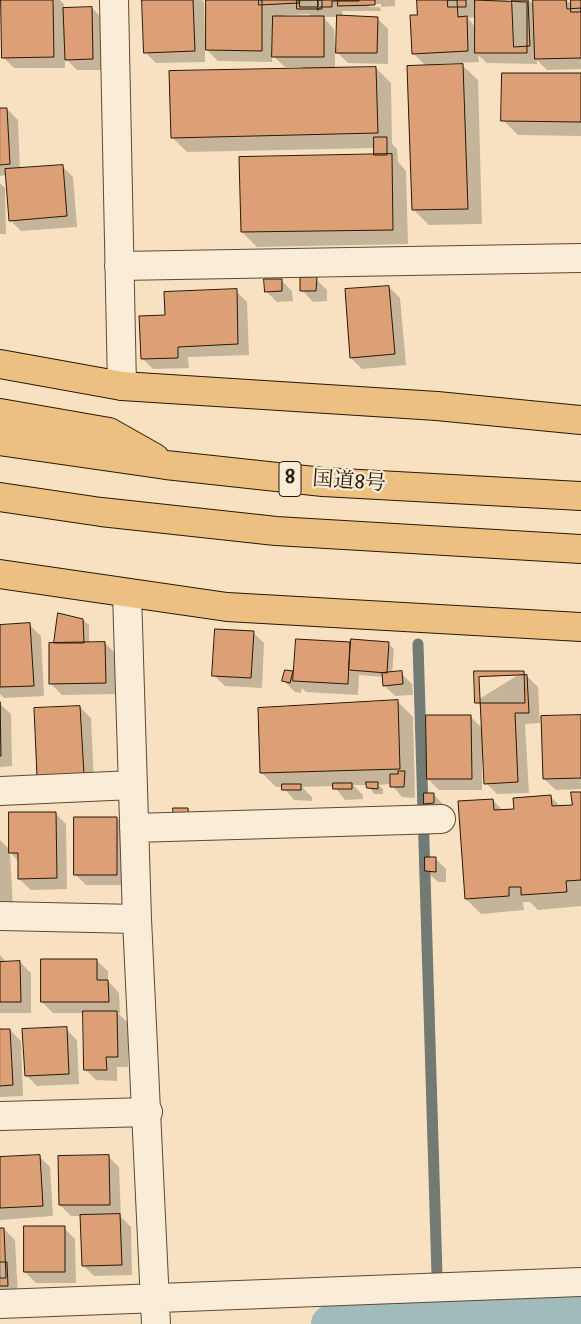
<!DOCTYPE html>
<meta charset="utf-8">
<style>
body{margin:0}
canvas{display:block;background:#f7e1c1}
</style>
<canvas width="581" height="1324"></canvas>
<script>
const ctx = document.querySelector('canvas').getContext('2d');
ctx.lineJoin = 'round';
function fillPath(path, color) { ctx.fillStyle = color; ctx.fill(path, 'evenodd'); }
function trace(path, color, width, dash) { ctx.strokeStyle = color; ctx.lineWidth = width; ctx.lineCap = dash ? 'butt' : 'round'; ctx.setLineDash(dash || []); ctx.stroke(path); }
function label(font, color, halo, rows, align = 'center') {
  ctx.font = font + ' "IM FELL DW Pica","Noto Serif JP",serif'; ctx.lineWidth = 4.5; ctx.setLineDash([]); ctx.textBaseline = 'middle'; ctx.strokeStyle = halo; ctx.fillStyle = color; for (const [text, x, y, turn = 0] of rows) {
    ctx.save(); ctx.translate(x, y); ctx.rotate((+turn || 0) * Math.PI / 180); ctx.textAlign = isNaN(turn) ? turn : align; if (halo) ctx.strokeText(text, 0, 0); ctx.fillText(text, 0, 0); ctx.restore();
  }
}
fillPath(new Path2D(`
 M2 0H60L64 4V9L92 8 103 19 104 70H77L65 58V68H14L3 57Z
 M143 0H202L204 2 205 39H207V0H395V6L380 7 381 11H342L343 17 377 18 388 29V64L348 63 335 50V69L376 68 391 83 392 144 397 149 398 162 406 171 408 244 257 247 242 232 375 156V148L187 152 172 137 302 69V67H285L272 55V62L218 61 205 48V62L156 63 145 52ZM369 4H381V7H369ZM309 14 312 17H285V15ZM323 17H338L337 49H335L334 29Z
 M418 0H507L510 3H514L513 0H529L534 5V0H567L573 6V0H581V69L547 70 537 60V64L487 63 478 55 479 62 434 64V66L462 65 478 80 482 224 429 225 414 210 427 67 413 53 419 16ZM476 17V28L468 18Z
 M581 75V136L518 135 503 120Z
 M0 109H7L18 120 20 169 62 166 73 177 77 227 21 231 10 220 7 175 0 176Z
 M0 183 5 188 6 234H0Z
 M316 279 327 290V301L313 302 302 290Z
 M281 280 292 291 293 301 277 302 266 291Z
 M389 287 400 298 406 365 362 369 351 358Z
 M236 291 247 302 249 355 188 357 189 368 153 369 142 358 166 316Z
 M83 620 89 625V644L105 643 116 654V694L62 695 51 684 56 644Z
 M30 625 41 636 44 696 4 698 0 694V626Z
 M253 632 264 643 262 688 225 686 214 675Z
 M349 643 352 646 388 643 394 649 392 674 401 673 412 684 413 695 395 696 384 685V677L359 675 358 695 306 692 302 688 301 693 295 692 284 681 292 673 295 675ZM348 647H351L350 672H347Z
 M523 672 538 687 540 723 525 724 529 793 497 794 486 783 484 749H482V790H439L428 779 470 716 483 729 482 707 476 701Z
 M398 702 413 717 415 798 402 797 391 784 378 785 383 789V794H374L368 785H353L363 795V799L345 800 334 786 302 787 312 797V801L294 800 283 787H276L261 772Z
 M0 704 11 714 12 766 0 767Z
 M80 707 91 718 94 784 49 787Z
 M581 717V789L556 790 544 779Z
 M581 793V906L538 910 530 902H523L524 910 481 914 466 899 493 800 503 811 515 810 551 797 561 807 573 806Z
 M433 794 444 805 445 814H437L426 803Z
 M55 813 66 824 67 889 31 890 19 879V862L10 852 13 908 0 909V840L11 851Z
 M117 818 128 829V885H86L75 874Z
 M435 858 446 869V882H438L426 871Z
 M0 955 7 963 20 962 31 973V1013H0Z
 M96 960 108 971V981L119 993 120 1013H118L128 1023V1067H117V1081L96 1080 85 1069V1013H53L42 1002Z
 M66 1029 77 1040 79 1084 37 1086 26 1075Z
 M10 1030 21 1041 23 1096 0 1097V1031Z
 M39 1156 50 1167 53 1216 0 1220V1158Z
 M108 1156 119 1167 121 1217 131 1227 132 1275 94 1276 83 1265 82 1216H71L60 1205Z
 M64 1228 75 1239 76 1283H36L25 1272Z
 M0 1229H4L15 1240 18 1296 0 1297Z`), '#0003');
trace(new Path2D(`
 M418 644 437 1275
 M439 1319V1307`), '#717a73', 11);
trace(new Path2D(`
 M330 1324 581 1312`), '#a1bbbd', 38);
const building = new Path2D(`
 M1 0H53L54 57 2 58Z
 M142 0H193L195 51 144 53Z
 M206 0H262V51L206 50Z
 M259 0H299V3L259 5Z
 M297 0H322V9H297Z
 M300 0H318V7H300Z
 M318 0H359V1H332V7H320L318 10Z
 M338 0H375V5L338 6Z
 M417 0H457L458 17 467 16 468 51 412 54 410 15H417Z
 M448 0H466V7H448Z
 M475 0 527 2V53H475Z
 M512 0H528L530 46 514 47Z
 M533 0H566L567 9 581 8V58L535 59Z
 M571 0H581V12H571Z
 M92 7 93 59 65 60 63 8Z
 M337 15 378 17 377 53H336Z
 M273 16H324V57H272Z
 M463 64 468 209 412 210 407 66Z
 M376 67 378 133 171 138 169 71Z
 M502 73H581V122L501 121Z
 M0 108H7L10 164 0 165Z
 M374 137H387V155H374Z
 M392 154 393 230 241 232 239 157Z
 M63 165 67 216 9 221 5 169Z
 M317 277 316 291H300V278Z
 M264 279H282V291L265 292Z
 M389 286 395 354 350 358 345 289Z
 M237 289 238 344 178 347V358L141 359 139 316 165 315 164 292Z
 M58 613 83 619 84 643H54Z
 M30 623 34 686 0 687V625Z
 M215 629 254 631 251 678 212 676Z
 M296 639 350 642 348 684 293 681Z
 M351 639 389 642 387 673 349 670Z
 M105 642 106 683 49 684V643Z
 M285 670 293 671 290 683 282 681Z
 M402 671 403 684 383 686 382 673Z
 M474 671H524L525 703H475Z
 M527 675 529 713H515L518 782 484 784 479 677Z
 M398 700 400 769 260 773 258 708Z
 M0 702 1 756H0Z
 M80 706 84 774 37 776 34 708Z
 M426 715H471L472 779H427Z
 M581 715V778L543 779 541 716Z
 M398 771H405L404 787H390V774H398Z
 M366 782H378V789L367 788Z
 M333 783H352V789H333Z
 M282 784H301V790H282Z
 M571 792H581V880L566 881 567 892 521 895V887H509V896L465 899 458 801 493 799 494 810 514 809 513 798 551 795 552 806 572 805Z
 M424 793H434V803L424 804Z
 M173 808H188L189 819H174Z
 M9 812H56L57 878 18 879V853H9Z
 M74 817H117V875H74Z
 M425 857H436V872L425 871Z
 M41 959H97V980H108L109 1002H41Z
 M20 961 21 1002H0V962Z
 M83 1011H117L118 1057H106L107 1070H84Z
 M67 1027 69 1074 25 1076 22 1029Z
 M0 1029H10L13 1085 0 1086Z
 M40 1155 43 1206 0 1208V1157Z
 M109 1155 110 1205H59L58 1156Z
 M120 1214 122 1265 82 1266 80 1215Z
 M24 1226H65V1272H24Z
 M0 1228H4L6 1278H0Z
 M0 1262H7L8 1286H0Z`);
fillPath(building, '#dda076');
trace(building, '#291804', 1);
const minor = new Path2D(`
 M114 0 122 386
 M119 266 581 258
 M127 593 137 919 156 1324
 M0 791 133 785
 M134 828 441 819
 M0 916 137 919
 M0 1116 148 1112
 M0 1304 581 1282`);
const highway = new Path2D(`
 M0 364 122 386 437 406 581 420
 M0 413 109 432 155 458
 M0 441 166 465 323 482 581 496
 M0 497 101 512 276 531 581 549
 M0 574 227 607 581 627`);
trace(minor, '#5c4a33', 30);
trace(highway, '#291804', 30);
trace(minor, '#faecd7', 28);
trace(highway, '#ecc080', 28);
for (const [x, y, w] of [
 [290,479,22]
]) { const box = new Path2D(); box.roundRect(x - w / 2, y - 17.5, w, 35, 4); ctx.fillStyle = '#faecd7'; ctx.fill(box); trace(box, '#291804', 1); }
label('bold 20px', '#291804', null, [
 ["8",290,479]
]);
label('21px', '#291804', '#faecd7', [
 ["国道8号",349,483,4]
]);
</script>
